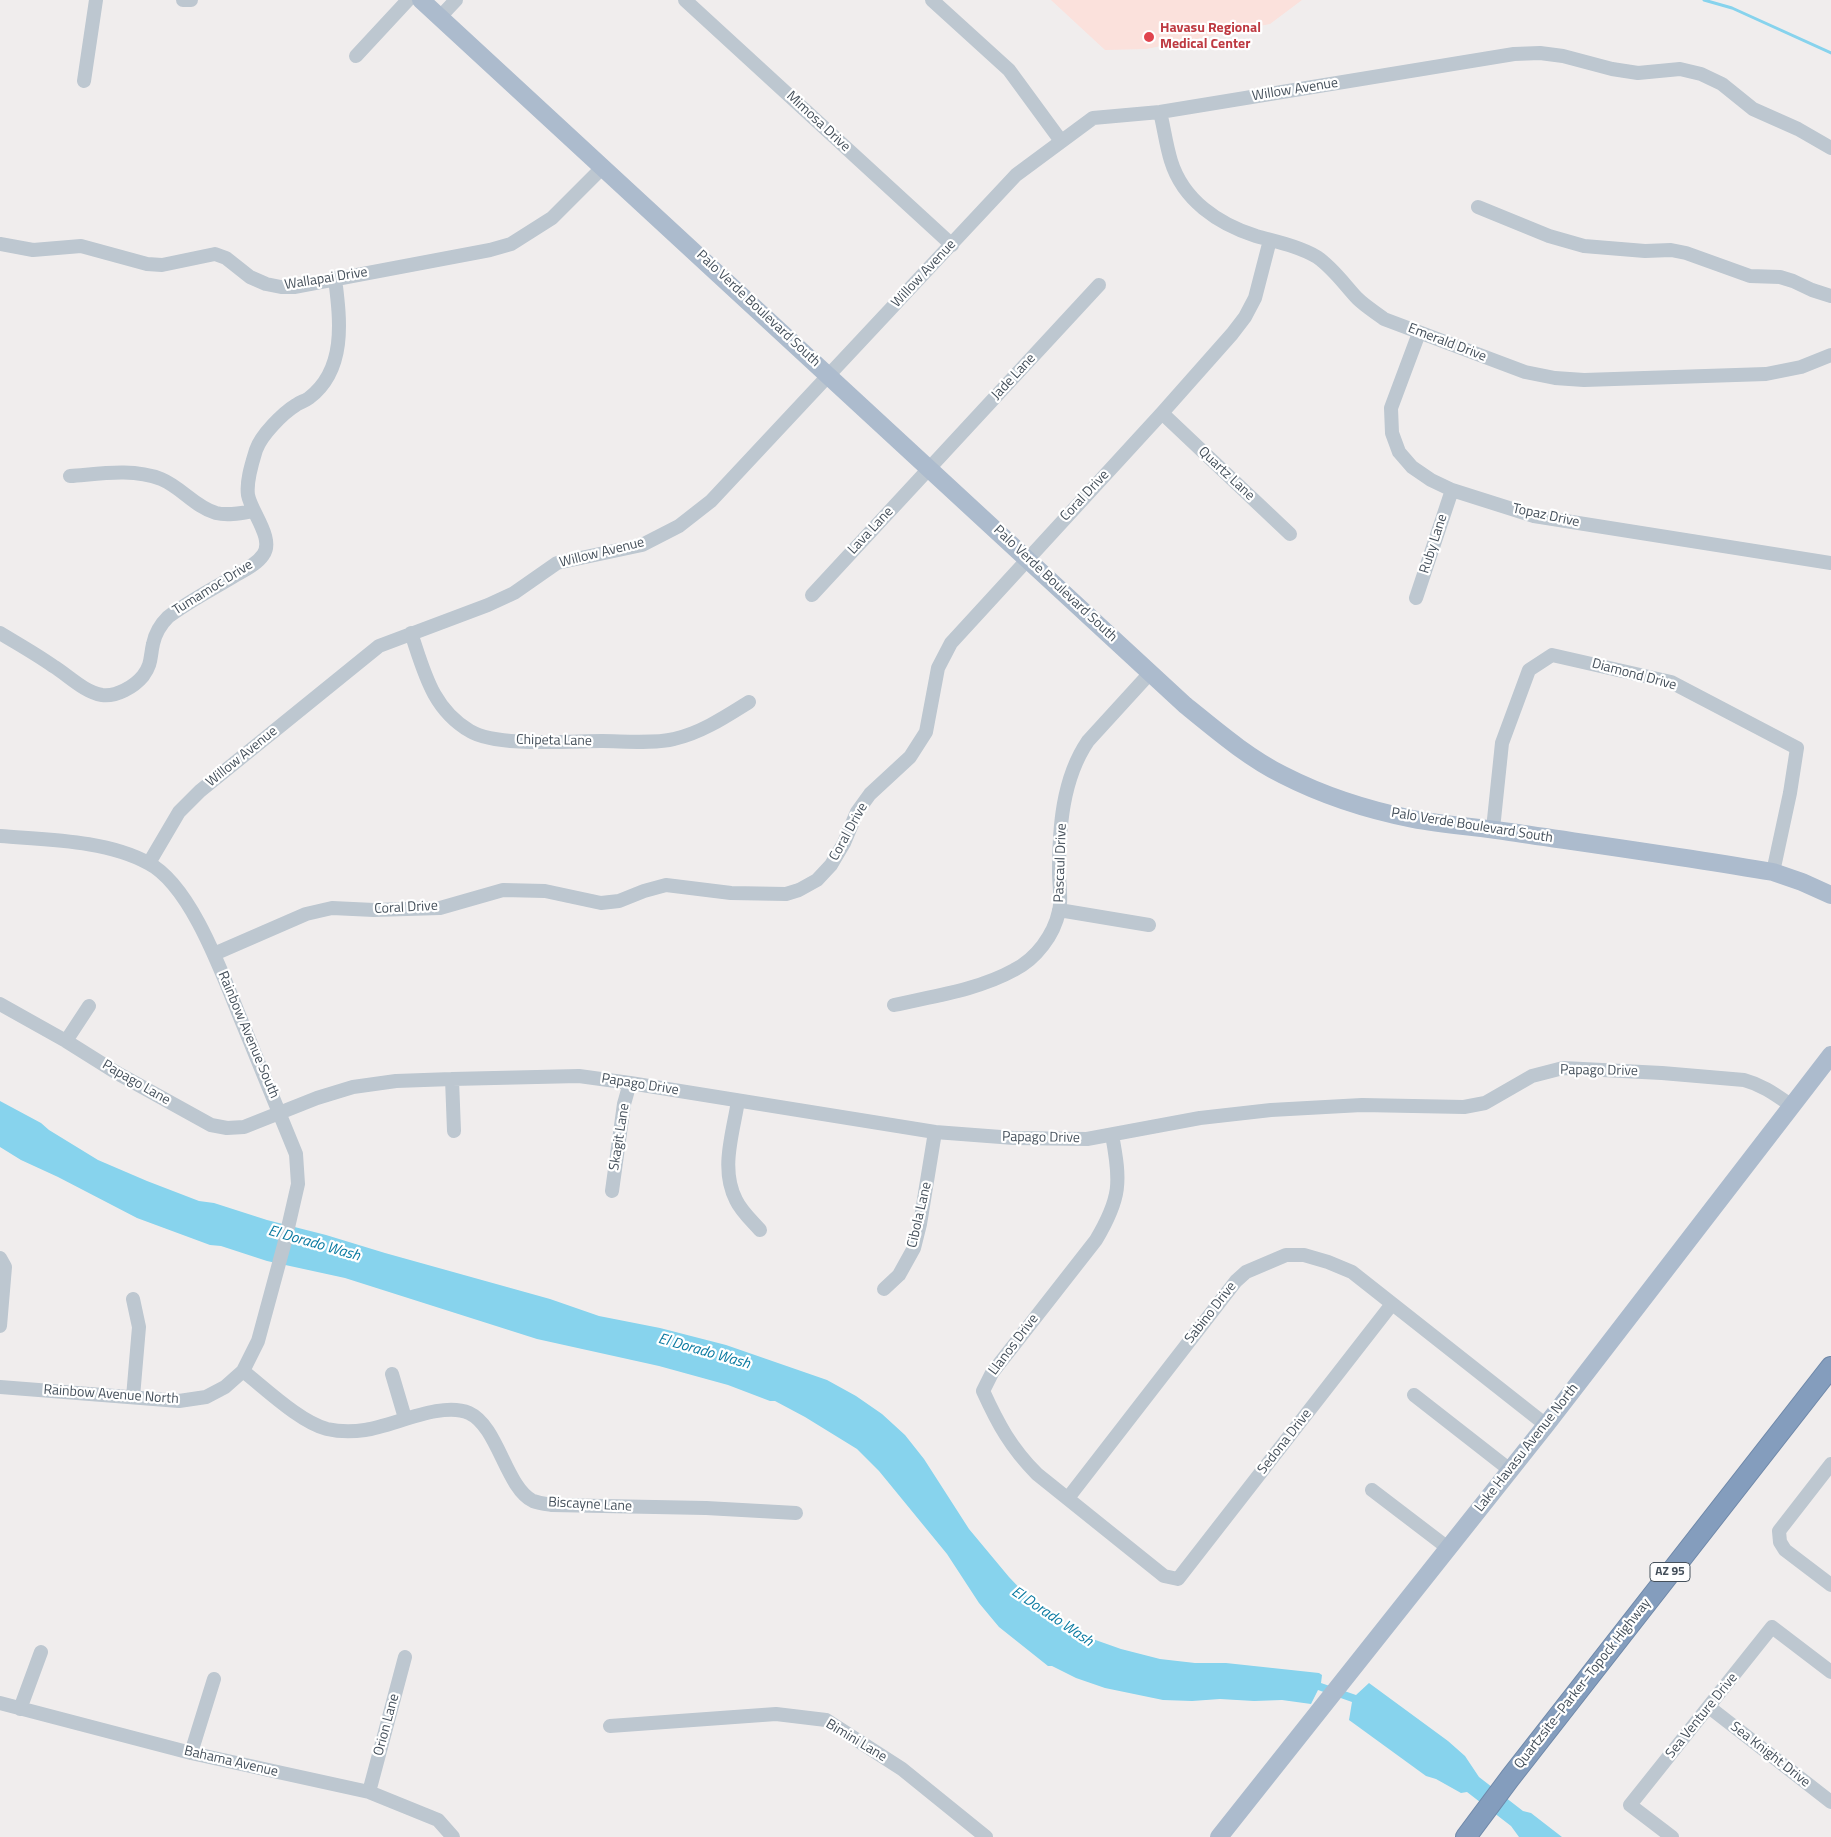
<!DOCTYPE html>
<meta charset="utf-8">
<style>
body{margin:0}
canvas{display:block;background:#f0eded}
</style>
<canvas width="1831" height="1837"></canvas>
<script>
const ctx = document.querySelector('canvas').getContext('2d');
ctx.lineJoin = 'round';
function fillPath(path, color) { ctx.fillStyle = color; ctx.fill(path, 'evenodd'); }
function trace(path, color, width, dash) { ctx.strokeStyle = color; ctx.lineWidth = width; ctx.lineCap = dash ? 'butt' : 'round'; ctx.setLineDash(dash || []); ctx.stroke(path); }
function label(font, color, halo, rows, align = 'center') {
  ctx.font = font + ' "Titillium Web",sans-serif'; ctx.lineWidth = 4.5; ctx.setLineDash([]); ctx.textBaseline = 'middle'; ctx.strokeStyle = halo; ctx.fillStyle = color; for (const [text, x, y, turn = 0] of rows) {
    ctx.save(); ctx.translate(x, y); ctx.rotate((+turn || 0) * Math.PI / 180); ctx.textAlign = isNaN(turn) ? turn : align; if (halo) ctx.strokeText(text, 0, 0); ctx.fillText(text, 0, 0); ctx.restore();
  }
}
fillPath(new Path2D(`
 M1051 0H1302L1270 24 1146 49 1105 50Z`), '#fbe1dc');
fillPath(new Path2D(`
 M0 1101 41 1123 49 1130 98 1160 147 1181 199 1201 214 1203 267 1220 326 1235 385 1253 550 1299 599 1316 660 1328 726 1345 827 1380 856 1396 882 1414 905 1435 924 1459 969 1529 1009 1577 1028 1597 1070 1631 1121 1649 1160 1659 1195 1663H1226L1319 1673 1322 1675 1321 1683 1356 1695 1369 1683 1448 1741 1465 1756 1479 1777 1523 1811 1531 1813 1562 1837H1519L1511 1826 1467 1792 1461 1793 1436 1779 1426 1776 1349 1720 1352 1702 1318 1690 1311 1704 1282 1700 1254 1701 1220 1699 1192 1701 1163 1700 1105 1688 1076 1678 1052 1666H1048L999 1627 979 1603 947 1554 879 1471 857 1449 805 1417 775 1401H770L728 1385 659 1366 537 1339 345 1278 267 1261 221 1246 210 1245 137 1218 58 1177 21 1160 0 1147Z`), '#87d3ed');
trace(new Path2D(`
 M1704 0 1732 8 1831 53`), '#87d3ed', 3);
const highway = new Path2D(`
 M1466 1837 1510 1778 1831 1367`);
trace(highway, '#6f88a9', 22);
trace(new Path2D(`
 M183 0H191
 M685 0 952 245
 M932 0 1009 70 1061 141
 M440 17 456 0
 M356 56 408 0
 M84 81 96 0
 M1160 112C1164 128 1166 145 1171 161 1183 200 1218 224 1256 236 1277 242 1298 246 1317 257 1333 268 1344 284 1357 298 1365 306 1375 312 1384 319L1525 372 1555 378 1584 380 1766 374 1801 367 1831 355
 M1478 207 1549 236 1584 246 1645 251 1671 250 1686 253 1750 276 1780 277 1793 281 1812 290 1831 296
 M0 244 33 250 81 246 147 264 162 265 215 254 226 258 250 277 266 284 281 287H294L490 250 511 244 552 218 603 167
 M1419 333 1391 408 1392 433 1399 452 1412 467 1431 480 1452 490 1534 516 1831 563
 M1162 413 1290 534
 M70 476C99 474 132 468 161 479 181 487 195 507 216 513 228 516 242 513 254 511
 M812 595 1099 285
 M1416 598 1452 490
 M0 633C18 644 36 654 53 666 68 675 84 692 102 695 116 697 134 687 143 676 152 664 150 657 153 644 155 634 161 624 168 617 189 601 213 589 236 575 245 570 257 564 263 555 275 539 251 512 248 495 246 481 252 463 256 450 261 435 283 413 296 405 300 402 305 401 309 398 347 369 340 319 335 278
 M411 633C424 671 432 709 470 731 496 747 570 741 602 741 622 741 655 744 674 739 701 733 725 717 749 702
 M1493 829 1502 743 1529 670 1552 655 1671 682 1797 748 1790 793 1773 872
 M0 836C47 840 106 840 148 863 193 886 225 982 244 1027 262 1070 279 1112 296 1154L298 1184 284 1245 258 1341 243 1371 225 1387 206 1397 179 1401 0 1387
 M149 863 179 812 200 791 379 646 488 605 514 593 557 563 642 545 679 526 711 501 1016 175 1093 118 1160 112 1514 54 1540 53 1563 56 1612 69 1638 73 1680 69 1701 74 1722 84 1753 109 1798 129 1831 148
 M1059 910 1149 925
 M214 954 306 914 332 908 374 910 440 908 503 890 545 891 601 903 619 901 644 891 666 885 731 893 786 894 799 890 817 880 831 865 844 843 857 812 870 794 910 757 926 732 938 668 951 643 1162 413 1232 334 1245 317 1255 298 1270 240
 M0 1004 66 1041 117 1073 211 1125 227 1128 244 1127 317 1098 353 1087 396 1081 452 1079 579 1076 630 1083 935 1132 1014 1138 1087 1139 1200 1118 1271 1110 1362 1105 1464 1107 1485 1103 1532 1076 1563 1068 1662 1073 1744 1080C1763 1085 1776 1095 1792 1106
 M894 1005C933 996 978 990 1014 970 1036 959 1054 935 1059 911 1062 900 1059 885 1059 873 1059 829 1062 779 1088 741L1151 672
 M66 1041 89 1006
 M452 1079 454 1131
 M738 1101C733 1133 720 1169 736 1200 741 1211 752 1221 760 1230
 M1112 1135C1121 1182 1121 1198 1096 1240L992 1373 983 1391C998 1424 1011 1448 1037 1474L1164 1576 1178 1579 1392 1304
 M612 1191 624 1104 630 1083
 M0 1258 5 1267 0 1326
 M884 1289 899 1275 914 1248 920 1224 935 1132
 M133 1299 139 1327 133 1397
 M243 1371C266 1389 300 1422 327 1429 340 1432 352 1432 365 1430 394 1426 441 1401 469 1413 498 1426 506 1488 533 1501 539 1503 546 1504 552 1505L706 1508 796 1513
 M392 1374 405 1418
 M1414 1395 1510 1470
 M1831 1464 1779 1531 1780 1542 1785 1550 1831 1585
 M1372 1490 1448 1548
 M1068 1498 1236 1281 1246 1272 1286 1255H1304L1328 1262 1352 1272 1546 1425
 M0 1703 191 1753 369 1792 438 1820 453 1837
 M1709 1707 1831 1802
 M20 1709 41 1652
 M610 1726 776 1714 826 1720 902 1769 986 1837
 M191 1753 214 1679
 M369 1792 405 1657
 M1672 1837 1630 1805 1772 1627 1831 1672`), '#bdc7d0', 14);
trace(new Path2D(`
 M421 0 1185 705C1216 730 1247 757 1283 775 1324 796 1368 810 1413 819 1445 825 1478 827 1510 832 1598 845 1686 857 1773 872L1802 882 1831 895
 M1219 1837 1546 1425 1831 1055`), '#acbbcd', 18);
trace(highway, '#849dbd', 20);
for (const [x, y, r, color] of [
 [1149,37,6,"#e0444e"]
]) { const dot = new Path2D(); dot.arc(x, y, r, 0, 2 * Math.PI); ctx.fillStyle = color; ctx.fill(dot); trace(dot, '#fff', 2); }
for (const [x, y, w] of [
 [1670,1572,40]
]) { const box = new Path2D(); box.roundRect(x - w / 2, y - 9.5, w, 19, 4); ctx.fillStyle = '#fff'; ctx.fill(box); trace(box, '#45505b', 1); }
label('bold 12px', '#45505b', null, [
 ["AZ 95",1670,1572]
]);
label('bold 14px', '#be3a42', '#fff', [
 ["Havasu Regional",1160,29],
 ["Medical Center",1160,45]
], 'left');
label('14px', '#45505b', '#fff', [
 ["Willow Avenue",1295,90,-9],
 ["Mimosa Drive",818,122,43],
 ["Willow Avenue",924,274,-47],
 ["Wallapai Drive",326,279,-9],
 ["Palo Verde Boulevard South",758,309,43],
 ["Emerald Drive",1447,343,21],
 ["Jade Lane",1014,377,-47],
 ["Quartz Lane",1226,474,43],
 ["Coral Drive",1085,496,-47],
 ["Topaz Drive",1546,516,12],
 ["Lava Lane",871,531,-47],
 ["Ruby Lane",1434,544,-72],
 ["Willow Avenue",602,553,-14],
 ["Palo Verde Boulevard South",1055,584,43],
 ["Tumamoc Drive",213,588,-32],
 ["Diamond Drive",1634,675,15],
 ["Chipeta Lane",554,741,1],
 ["Willow Avenue",242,757,-39],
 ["Palo Verde Boulevard South",1472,826,9],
 ["Coral Drive",849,832,-61],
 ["Pascaul Drive",1061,863,-88],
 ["Coral Drive",406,908,-3],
 ["Rainbow Avenue South",248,1035,67],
 ["Papago Drive",1599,1071,1],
 ["Papago Lane",136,1083,30],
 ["Papago Drive",640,1085,9],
 ["Skagit Lane",620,1137,-81],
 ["Papago Drive",1041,1138,1],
 ["Cibola Lane",920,1215,-77],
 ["Sabino Drive",1211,1313,-52],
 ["Llanos Drive",1014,1345,-53],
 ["Rainbow Avenue North",111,1395,4],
 ["Sedona Drive",1285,1442,-52],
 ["Lake Havasu Avenue North",1527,1448,-52],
 ["Biscayne Lane",590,1505,3],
 ["Quartzsite–Parker–Topock Highway",1583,1684,-52],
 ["Sea Venture Drive",1702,1716,-51],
 ["Orion Lane",387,1725,-75],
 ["Bimini Lane",856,1741,31],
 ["Sea Knight Drive",1770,1755,38],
 ["Bahama Avenue",231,1762,13]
]);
label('italic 15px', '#0a7aa1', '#fff', [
 ["El Dorado Wash",314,1244,16],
 ["El Dorado Wash",704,1352,16],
 ["El Dorado Wash",1052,1617,34]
]);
</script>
